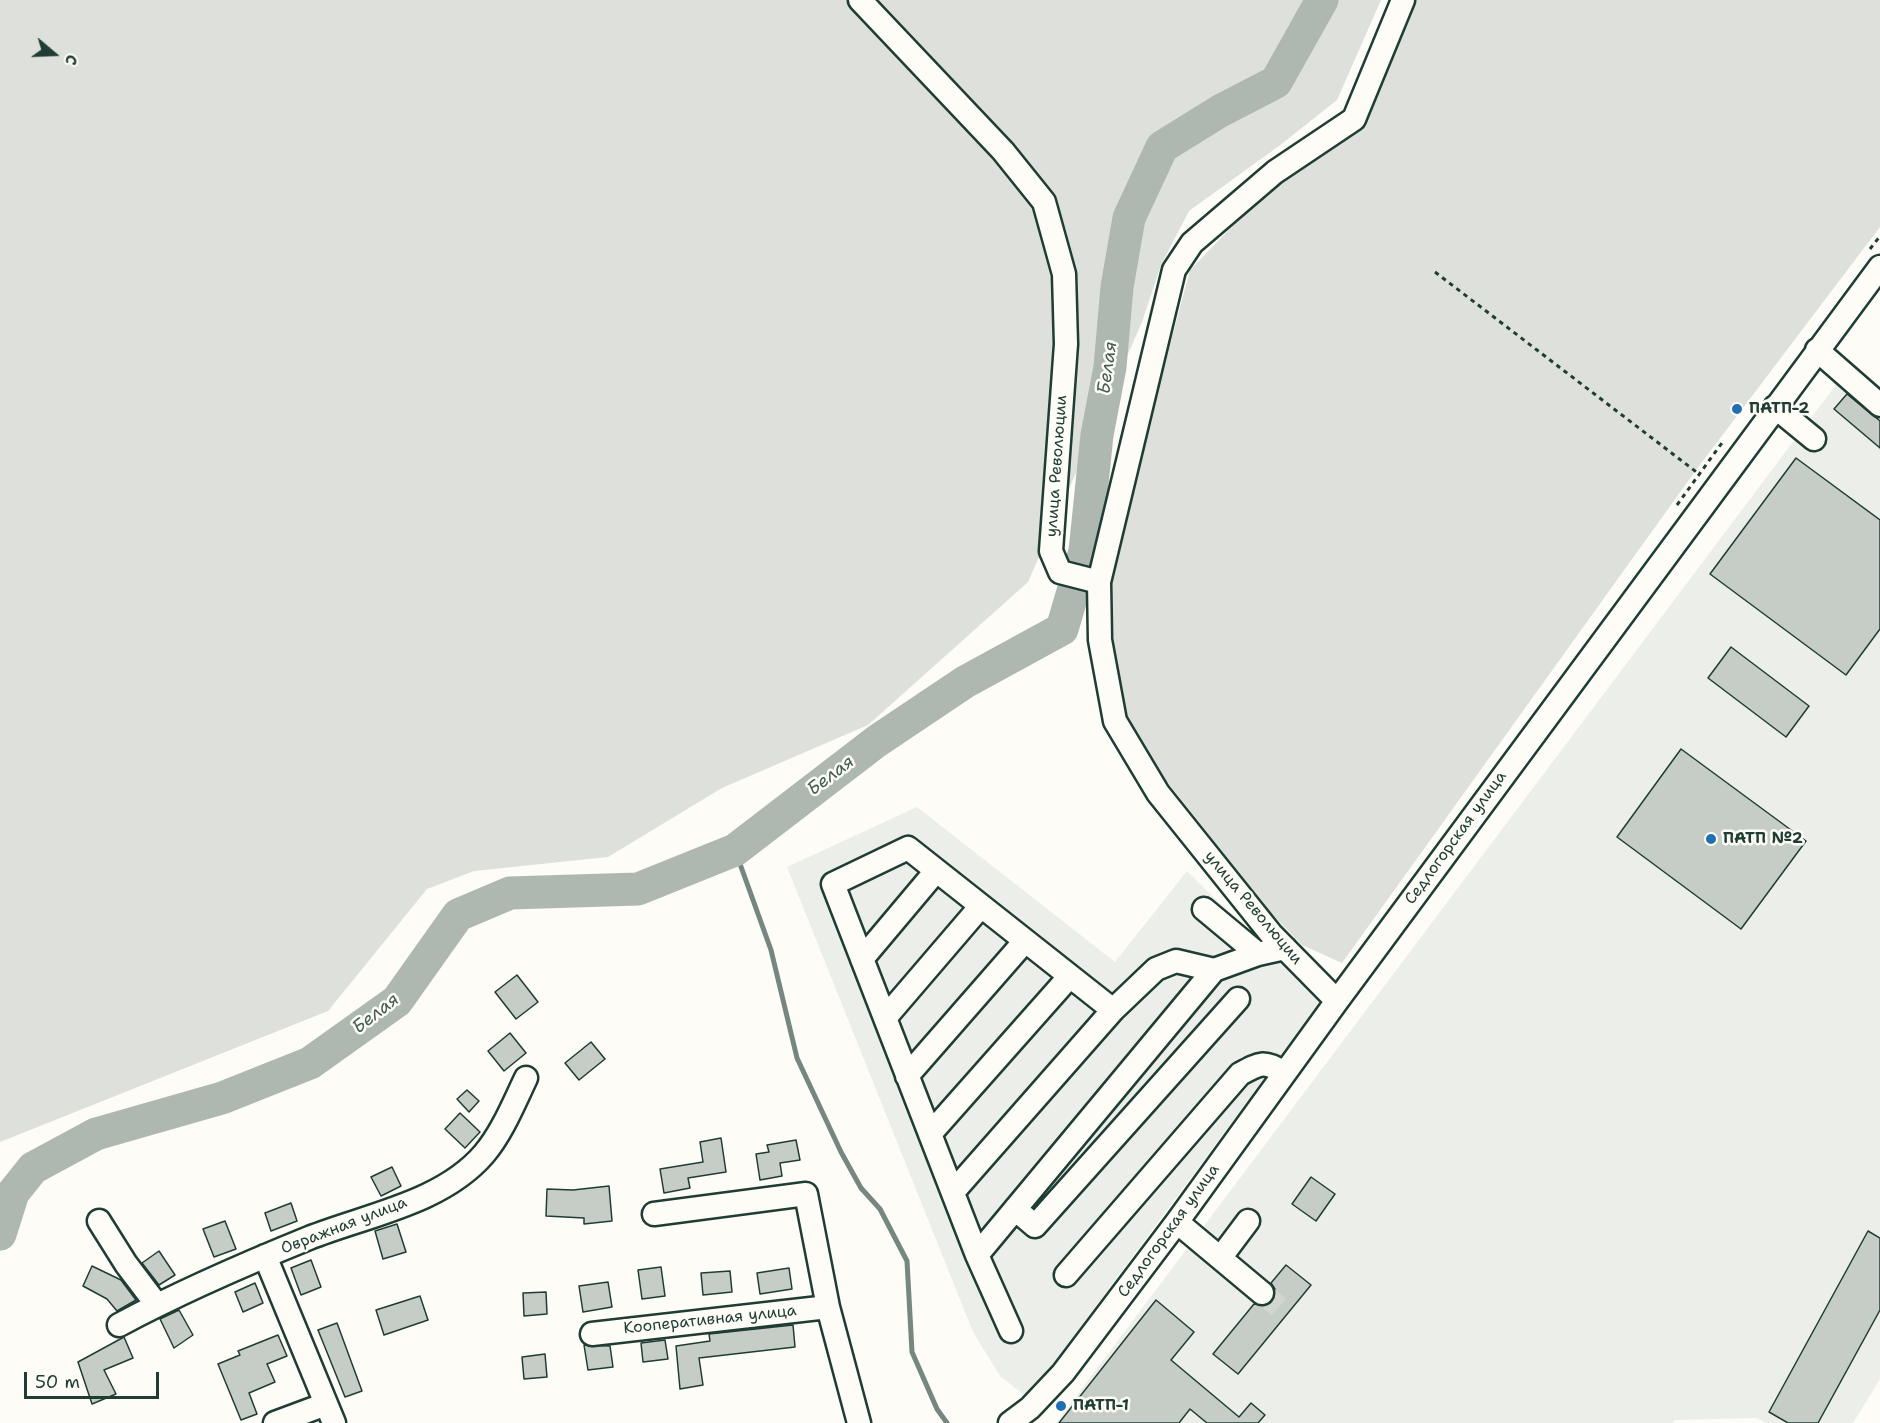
<!DOCTYPE html>
<meta charset="utf-8">
<style>
body{margin:0}
#map{position:relative;width:1880px;height:1423px;overflow:hidden;background:#fdfcf7;font-family:"Shantell Sans",sans-serif}
canvas{display:block}
.north{position:absolute;left:24px;top:24px;width:60px;height:60px;-webkit-text-stroke:4px #fdfcf7;paint-order:stroke;rotate:109deg;font-size:16px;font-weight:700;line-height:24px;text-align:center;color:#1f3d34}
.north::after{content:'';display:block;margin:auto;width:21px;height:27px;background:#1f3d34;clip-path:polygon(50% 0,100% 100%,50% 72%,0 100%)}
.scale{position:absolute;left:24px;top:1372px;width:135px;height:27px;box-sizing:border-box;border:3px solid #1f3d34;border-top:0;padding-left:8px;font-size:18px;line-height:21px;white-space:nowrap;color:#1f3d34;-webkit-text-stroke:4px #fdfcf7;paint-order:stroke}
</style>
<div id="map">
<canvas width="1880" height="1423"></canvas>
<div class="north">С</div>
<div class="scale">50 m</div>
</div>
<script>
const ctx = document.querySelector('canvas').getContext('2d');
ctx.lineJoin = 'round';
function fillPath(path, color) { ctx.fillStyle = color; ctx.fill(path, 'evenodd'); }
function trace(path, color, width, dash) { ctx.strokeStyle = color; ctx.lineWidth = width; ctx.lineCap = dash ? 'butt' : 'round'; ctx.setLineDash(dash || []); ctx.stroke(path); }
function label(font, color, halo, rows, align = 'center') {
  ctx.font = font + ' "Shantell Sans",sans-serif'; ctx.lineWidth = 5; ctx.setLineDash([]); ctx.textBaseline = 'middle'; ctx.strokeStyle = halo; ctx.fillStyle = color; for (const [text, x, y, turn = 0] of rows) {
    ctx.save(); ctx.translate(x, y); ctx.rotate((+turn || 0) * Math.PI / 180); ctx.textAlign = isNaN(turn) ? turn : align; if (halo) ctx.strokeText(text, 0, 0); ctx.fillText(text, 0, 0); ctx.restore();
  }
}
fillPath(new Path2D(`
 M1838 382 1880 418V1379L1853 1423H1767L1756 1418 1675 1420 1672 1423H1056Z
 M917 807 1115 962 1187 871 1320 1003 1028 1398 1000 1376 973 1332 787 867Z`), '#eceee9');
fillPath(new Path2D(`
 M0 0H1381L1337 100 1279 146 1189 211 1161 265 1142 322 1028 582 868 725 722 788 608 857 474 871 427 889 328 1011 0 1142Z
 M1409 0H1880V227L1696 470 1342 963 1302 945 1272 914 1164 778 1126 720 1114 664 1108 606 1117 544 1190 270 1248 210 1312 155 1364 121Z`), '#dde0db');
trace(new Path2D(`
 M735 850 771 950 797 1058 841 1152 861 1188 880 1209 907 1261 912 1352 937 1409 947 1423`), '#75877f', 5);
trace(new Path2D(`
 M0 1234 13 1193 33 1168 96 1134 222 1098 310 1063 397 1001 458 915 510 893 638 889 735 850 877 741 965 682 1062 629 1085 551 1097 435 1110 367 1117 287 1129 218 1162 147 1220 111 1276 82 1322 0`), '#aeb8b1', 33);
const building = new Path2D(`
 M1847 394 1880 421V448L1834 409Z
 M1796 458 1880 520V629L1846 675 1710 574Z
 M1731 647 1809 706 1786 737 1708 678Z
 M1681 749 1806 841 1741 929 1617 837Z
 M517 975 538 1002 516 1019 495 992Z
 M510 1033 526 1053 504 1071 488 1051Z
 M591 1042 605 1059 579 1080 565 1063Z
 M467 1090 479 1101 469 1112 457 1099Z
 M460 1113 480 1132 465 1148 445 1129Z
 M721 1138 726 1172 688 1178 690 1188 664 1193 660 1169 703 1162 700 1142Z
 M796 1140 800 1160 780 1163 782 1176 760 1180 756 1154 769 1152 767 1145Z
 M392 1167 401 1186 381 1196 371 1177Z
 M1311 1177 1335 1194 1316 1221 1292 1204Z
 M609 1186 612 1221 584 1224V1218L546 1216 547 1189 573 1190Z
 M291 1203 297 1221 271 1231 265 1213Z
 M225 1221 236 1249 214 1257 203 1229Z
 M397 1224 406 1252 383 1259 375 1231Z
 M1868 1231 1880 1238V1310L1818 1423H1788L1769 1412Z
 M159 1251 175 1275 159 1285 142 1263Z
 M311 1260 321 1287 301 1295 291 1268Z
 M1286 1265 1311 1285 1238 1374 1213 1354 1254 1304 1266 1306 1273 1301 1275 1289 1271 1283Z
 M92 1266 121 1280 136 1300 117 1311 107 1299 83 1286Z
 M661 1267 665 1296 642 1299 638 1270Z
 M789 1268 792 1289 760 1294 757 1273Z
 M730 1271 732 1292 703 1295 701 1273Z
 M608 1282 612 1307 583 1312 579 1286Z
 M255 1283 263 1303 243 1312 235 1292Z
 M546 1292 547 1314 524 1316 523 1293Z
 M420 1296 428 1320 384 1335 376 1310Z
 M1156 1300 1194 1332 1171 1360 1239 1417 1251 1403 1265 1415 1258 1423H1207L1190 1409 1179 1423H1059Z
 M179 1310 193 1335 174 1348 160 1319Z
 M337 1323 362 1391 345 1397 318 1330Z
 M793 1325 795 1347 699 1358 703 1385 680 1389 676 1346 710 1341 709 1334Z
 M278 1335 287 1356 267 1364 275 1382 249 1393 257 1414 241 1420 218 1364 240 1355 238 1351Z
 M124 1337 133 1358 104 1370 116 1394 92 1404 78 1362Z
 M665 1340 668 1359 643 1362 641 1343Z
 M584 1345 610 1346 613 1367 588 1370Z
 M545 1354 547 1377 524 1379 522 1357Z`);
fillPath(building, '#c6cdc7');
trace(building, '#1f3d34', 1.5);
trace(new Path2D(`
 M1262 1293 1287 1314`), '#d1d6d0', 22, [22, 11]);
const minor = new Path2D(`
 M860 0 1003 151 1044 202 1064 274 1066 344 1051 551 1060 572 1099 582
 M1817 350 1880 405
 M1775 407 1814 439
 M1204 909 1258 954
 M862 959 936 871
 M1337 1001 1271 934 1158 793 1115 721 1100 640 1099 582 1174 270 1192 243 1275 172 1354 119 1403 0
 M885 1018 981 906
 M907 1076 1025 941
 M930 1134 1070 976
 M953 1192 1113 1010 1156 969 1176 961 1214 970
 M1015 1209 1035 1226 1238 999
 M654 1214 806 1194 828 1307 859 1423
 M99 1221 126 1264 157 1305
 M1177 1222 1262 1293
 M977 1255 1214 970 1258 954 1285 948
 M265 1256 334 1423
 M1221 1257 1248 1221
 M1066 1275 1240 1074C1260 1063 1265 1060 1284 1073
 M119 1325C180 1292 245 1264 309 1238 367 1215 442 1203 484 1154 502 1133 514 1103 526 1078
 M1011 1331 977 1255 833 884 908 848 1113 1010
 M592 1334 828 1307
 M275 1423 326 1404
 M1010 1423 1030 1408 1063 1373 1177 1222 1337 1001 1880 267`);
trace(minor, '#1f3d34', 27);
trace(new Path2D(`
 M1870 249 1880 236
 M1435 272 1699 474
 M1677 505 1724 440`), '#1f3d34', 3, [4.5, 4.5]);
trace(minor, '#fdfcf7', 22);
for (const [x, y, r, color] of [
 [1737,409,6,"#1f6fb2"],
 [1711,839,6,"#1f6fb2"],
 [1061,1406,6,"#1f6fb2"]
]) { const dot = new Path2D(); dot.arc(x, y, r, 0, 2 * Math.PI); ctx.fillStyle = color; ctx.fill(dot); trace(dot, '#fdfcf7', 2); }
label('bold 16px', '#1f3d34', '#fdfcf7', [
 ["ПАТП-2",1749,409],
 ["ПАТП №2",1723,839],
 ["ПАТП-1",1073,1406]
], 'left');
label('16px', '#1f3d34', '#fdfcf7', [
 ["улица Революции",1057,466,-86],
 ["Седлогорская улица",1456,838,-54],
 ["улица Революции",1253,908,50],
 ["Овражная улица",344,1226,-21],
 ["Седлогорская улица",1169,1231,-54],
 ["Кооперативная улица",710,1320,-6]
]);
label('italic 18px', '#435c53', '#fdfcf7', [
 ["Белая",1108,368,-82],
 ["Белая",831,776,-37],
 ["Белая",376,1014,-38]
]);
</script>
